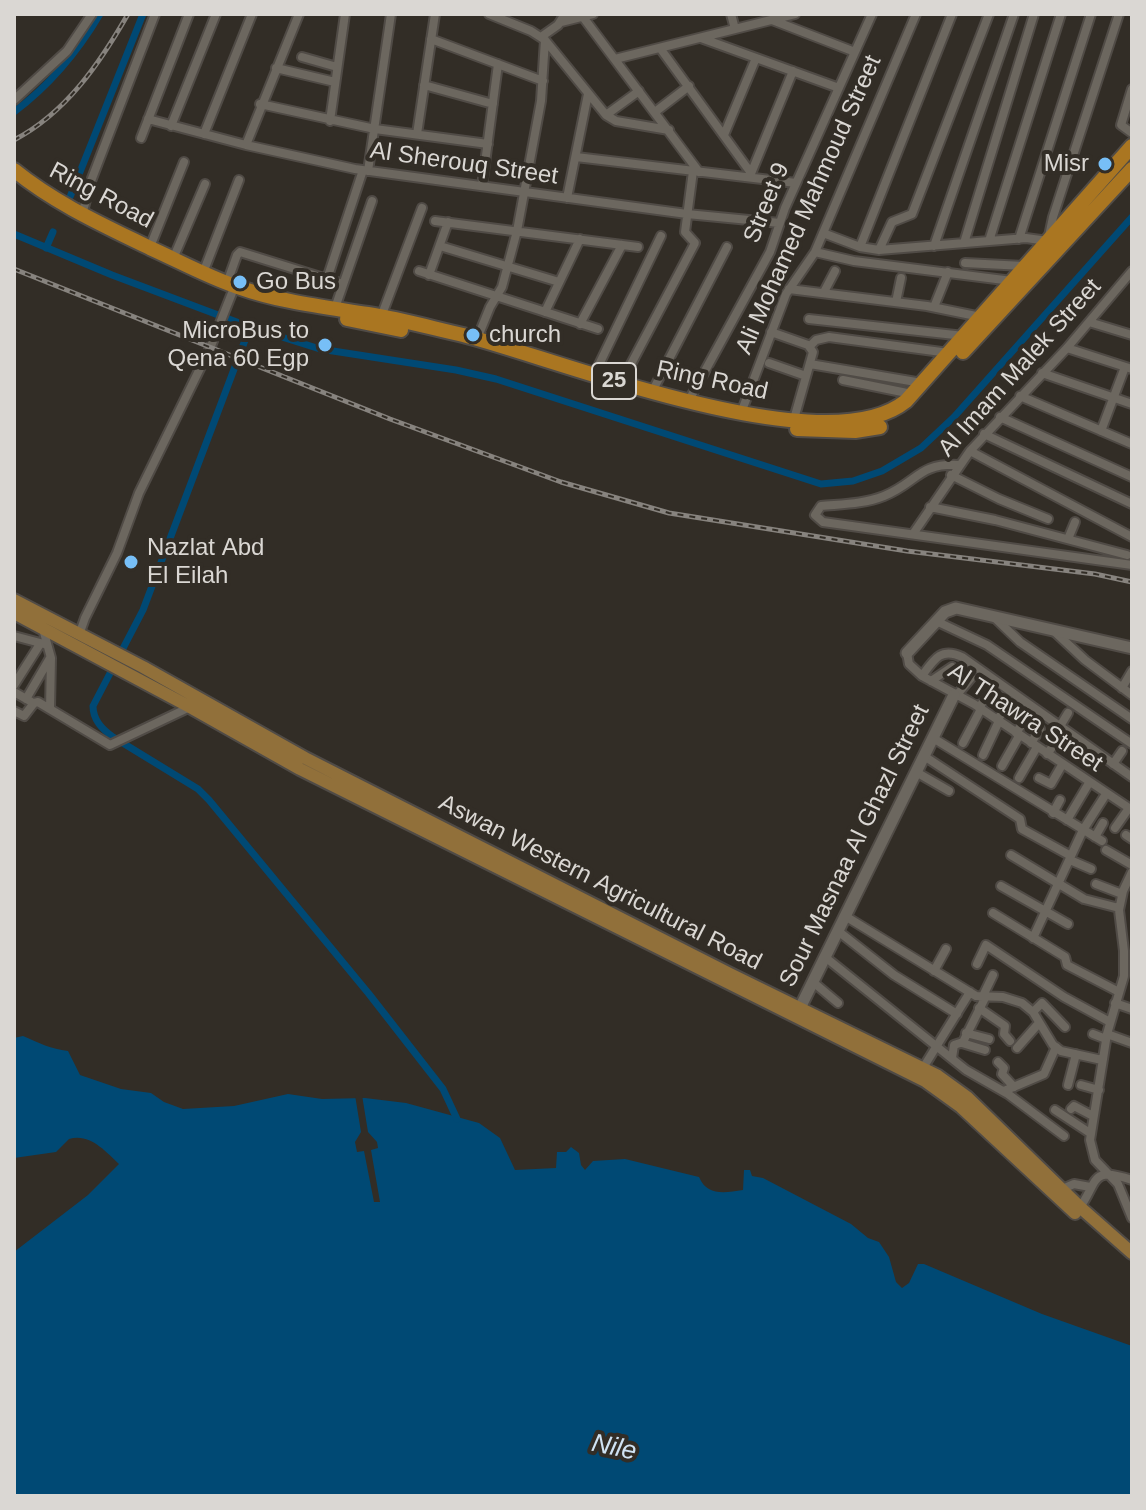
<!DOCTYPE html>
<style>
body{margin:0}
#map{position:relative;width:1146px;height:1510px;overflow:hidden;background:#322d26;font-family:Arial,sans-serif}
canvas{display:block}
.frame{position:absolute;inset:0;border:16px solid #dad7d3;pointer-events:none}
</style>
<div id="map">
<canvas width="1146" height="1510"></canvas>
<div class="frame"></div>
</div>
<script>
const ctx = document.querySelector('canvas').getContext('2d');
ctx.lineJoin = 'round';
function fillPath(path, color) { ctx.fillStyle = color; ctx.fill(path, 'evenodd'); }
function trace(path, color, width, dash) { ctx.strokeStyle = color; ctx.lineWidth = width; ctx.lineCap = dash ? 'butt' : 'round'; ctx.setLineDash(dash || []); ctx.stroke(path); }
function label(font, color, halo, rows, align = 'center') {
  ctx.font = font + ' Arial,sans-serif'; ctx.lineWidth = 8; ctx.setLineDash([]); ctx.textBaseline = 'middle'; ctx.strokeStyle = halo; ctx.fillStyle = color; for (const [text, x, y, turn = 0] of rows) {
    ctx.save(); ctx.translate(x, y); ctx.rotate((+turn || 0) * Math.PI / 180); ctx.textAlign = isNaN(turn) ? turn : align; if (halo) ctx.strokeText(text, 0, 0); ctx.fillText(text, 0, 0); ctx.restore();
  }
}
fillPath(new Path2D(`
 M23 1036C39 1043 51 1049 68 1051L80 1075 121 1089 151 1093 164 1102 183 1109 234 1106 288 1094 322 1099 365 1098 406 1103 479 1123 500 1138 515 1170 556 1168 557 1152H566L571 1147 579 1153 581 1165 585 1170 593 1161 625 1159 699 1177C707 1196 724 1193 743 1190L744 1170H750L752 1176 763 1178 851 1224 868 1238 879 1242 889 1257 896 1282 902 1288 909 1283 918 1264H924L1042 1314 1132 1346V1496H14V1252L88 1195 119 1164C105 1151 90 1133 69 1139L56 1152 14 1158V1038Z`), '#004974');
fillPath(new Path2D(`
 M355 1095H362L368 1132 377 1142 378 1148 371 1150 380 1202H374L364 1151 357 1152 355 1142 361 1132Z`), '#322d26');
trace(new Path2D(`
 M14 112C50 85 77 53 100 14
 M70 197 143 14
 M14 234 112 275 250 327 320 349 456 370 496 379 821 484 853 481 882 471 921 448 954 417 1132 217
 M46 248 53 232
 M250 327 143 610 93 706C93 720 102 729 113 737L198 789 209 800 369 994 443 1089 457 1119`), '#004974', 7);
const street = new Path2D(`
 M489 14 531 31 545 40 606 115 616 121 669 130
 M731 14 735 29
 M583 17 699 172
 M772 20 855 52
 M561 22 593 14
 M541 37 558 25 565 14
 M701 38 839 88
 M431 39 543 81
 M660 48 751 173
 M302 57 337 67
 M615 59 795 14
 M276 68 335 82
 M424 85 493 104
 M1132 89 1121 125 1132 133
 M14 100 67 51 92 14
 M260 104 375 129 488 144
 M655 112 689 86
 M606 115 639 91
 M148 119 246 145 355 169 687 214 780 223
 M330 121 345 14
 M171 126 216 14
 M204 134 252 14
 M417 134 435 14
 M724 135 756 58
 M141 138 189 14
 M246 145 299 14
 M576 157 796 183
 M368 171 391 14
 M750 176 793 71
 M482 186 498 64
 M567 198 588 94
 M82 215 91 181 155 14
 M435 221 638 247
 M823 233 860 247 879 250 1026 238 1048 241
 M1049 236 1053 217 1119 14
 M1019 239 1091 14
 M989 241 1061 14
 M964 243 1034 14
 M440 246 559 282
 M934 246 1014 14
 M150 247 184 162
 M860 247 952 14
 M879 250 892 222 912 214 989 14
 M815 252 854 261 1012 281
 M173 259 205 184
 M965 263 1024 266
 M419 271 598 329
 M203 273 239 180
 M429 275 448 222
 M327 279 363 170
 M227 283 237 255 240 252 343 284
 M789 289 927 306 981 317
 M824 292 835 271
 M896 302 901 278
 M934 307 948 272
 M335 308 372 201
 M545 312 580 239
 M381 317 422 208
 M809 319 964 336
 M1089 322 1132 335
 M580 324 622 245
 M771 332 808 345 813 352 794 419
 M477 339 490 307 502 287 517 231 541 101 545 40
 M810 346 816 340 829 337 949 353
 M1067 348 1132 369
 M769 363 806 376
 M810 364 922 383
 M1042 373 1132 404
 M594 375 661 236
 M843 380 912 394
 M621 383 695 243 685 232 693 171
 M652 392 727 247
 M1020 396 1132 444
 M688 402 770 252 785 208 872 14
 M741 413 786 294 815 252 916 14
 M1000 417 1132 477
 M1101 431 1125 367
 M984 434 1132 504
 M970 451 1132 537
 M959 465C918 463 918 482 884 496 864 504 842 504 821 506L815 515 823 522 1132 565
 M951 475 999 499 1048 519
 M930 507 995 520 1127 555
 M913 534 970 451 1067 348 1132 271
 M1068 539 1075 522
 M994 617 1020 642 1132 719
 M936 621 987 645 1132 744
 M43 629 51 658 50 709
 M1055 632 1085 660 1132 695
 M79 635 85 618 117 553 139 493 211 346 232 293
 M14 636 44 644
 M907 653 909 664 922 676 974 704 1132 810
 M922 676C934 659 941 647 962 657L1132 777
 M931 681 952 667
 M14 685 40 644
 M1122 688 1132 671
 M14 692 30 701
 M956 696 971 678
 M26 699 50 658
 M979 708 990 691
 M14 711 24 716 34 703 38 702 110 745 190 707
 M997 720 1009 704
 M1059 728 1068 713
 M1016 733 1028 715
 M933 738 1102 841
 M963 743 981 709
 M1031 743 1040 729
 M1047 754 1064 731
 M983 755 999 721
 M924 756 1020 819 1022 829 1071 856
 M1113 764 1122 751
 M1002 766 1019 736
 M916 772 949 791
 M1019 778 1037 747
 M1039 778 1051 784 1062 765
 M1053 813 1060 800
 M1067 820 1089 783
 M1115 828 1129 808
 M1126 835 1132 839
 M1095 837 1103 823
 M1106 850 1132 865
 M1011 855 1084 899 1119 908
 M1070 860 1091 869
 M1132 872 1123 891 1119 910 1124 951V976L1107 1034 1090 1140 1095 1160 1118 1184 1132 1218
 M1096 884 1122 894
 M1001 886 1068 924
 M993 913 1065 957 1067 965 1119 992
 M845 916 976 996 1003 997 1022 1003 1033 1012 1053 1045 1061 1051 1102 1060
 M838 931 894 975 957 1014
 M1033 938 1083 830 1106 794
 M825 957 966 1070 1008 1094 1064 1136
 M977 964 986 945 1064 997 1110 1022
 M934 971 946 949
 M813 982 838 1003
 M982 998 993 975
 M1115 1003 1132 1009
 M979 1008 1005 1026 1004 1034 1010 1041
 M1033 1012 1042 1003 1065 1027
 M966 1033 989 1039
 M1093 1034 1106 1039
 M1107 1034 1132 1043
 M962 1043 985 1050
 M1017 1048 1039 1023
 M952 1058 954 1045 963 1042 985 998
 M998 1062 1004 1068 1002 1074 1014 1087
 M923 1068 970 992
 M1068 1085 1076 1054
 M1081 1085 1099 1090
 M1004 1091 1044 1074 1056 1047
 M1071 1109 1074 1106 1093 1116
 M1055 1110 1090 1133
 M1060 1190 1074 1184 1090 1187
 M1078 1210C1099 1183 1088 1165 1132 1180`);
const secondary = new Path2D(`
 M907 653 945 612 956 608 1132 648
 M797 1014 954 695`);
const primary = new Path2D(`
 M14 600 143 667 305 758 730 974 938 1076 967 1097 1081 1208 1132 1253
 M14 613 190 707 300 769 925 1081 961 1107 1075 1213`);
const highway = new Path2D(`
 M14 170C56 204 103 225 150 248 179 261 208 277 238 287 280 302 325 307 368 314 400 319 432 328 463 335 558 359 825 467 906 401L1132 146
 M347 319 401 330
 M963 352 1132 169
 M797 429 855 431 880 427`);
trace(street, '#504b46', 12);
trace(secondary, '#504b46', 15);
trace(primary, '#504b46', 16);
trace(highway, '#504b46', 18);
trace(street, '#6c675f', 8);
trace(secondary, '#6c675f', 11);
trace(primary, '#91703a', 12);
trace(highway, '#aa7621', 14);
const rail = new Path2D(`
 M14 140C66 113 100 63 128 14
 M14 269 390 419 561 482 669 513 907 551 1095 574 1132 582`);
trace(rail, '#87837e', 5);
trace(rail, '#322d26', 2, [6]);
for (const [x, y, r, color] of [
 [1105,164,8,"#77bff7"],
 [240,282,8,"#77bff7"],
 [473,335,8,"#77bff7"],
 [325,345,8,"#77bff7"],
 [131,562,8,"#77bff7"]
]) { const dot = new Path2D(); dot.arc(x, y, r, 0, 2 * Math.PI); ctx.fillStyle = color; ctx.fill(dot); trace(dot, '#322d26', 3); }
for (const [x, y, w] of [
 [614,381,44]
]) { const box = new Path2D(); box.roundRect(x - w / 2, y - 18, w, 36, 6); ctx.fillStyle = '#322d26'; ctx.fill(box); trace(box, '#dad7d3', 2); }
label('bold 22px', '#dad7d3', null, [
 ["25",614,381]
]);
label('24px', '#dad7d3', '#322d26', [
 ["Al Sherouq Street",464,164,8],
 ["Ring Road",101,196,28],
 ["Street 9",767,203,-68],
 ["Ali Mohamed Mahmoud Street",809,205,-66],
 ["Al Imam Malek Street",1020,368,-48],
 ["Ring Road",712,381,12],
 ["Al Thawra Street",1025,718,33],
 ["Sour Masnaa Al Ghazl Street",855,846,-64],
 ["Aswan Western Agricultural Road",600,883,27]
]);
label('24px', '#dad7d3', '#322d26', [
 ["Misr",1089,164,"right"],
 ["Go Bus",256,282],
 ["MicroBus to",309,331,"right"],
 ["Qena 60 Egp",309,359,"right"],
 ["church",489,335],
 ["Nazlat Abd",147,548],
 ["El Eilah",147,576]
], 'left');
label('italic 26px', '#d0e3f3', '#322d26', [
 ["Nile",614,1448,12]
]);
</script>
